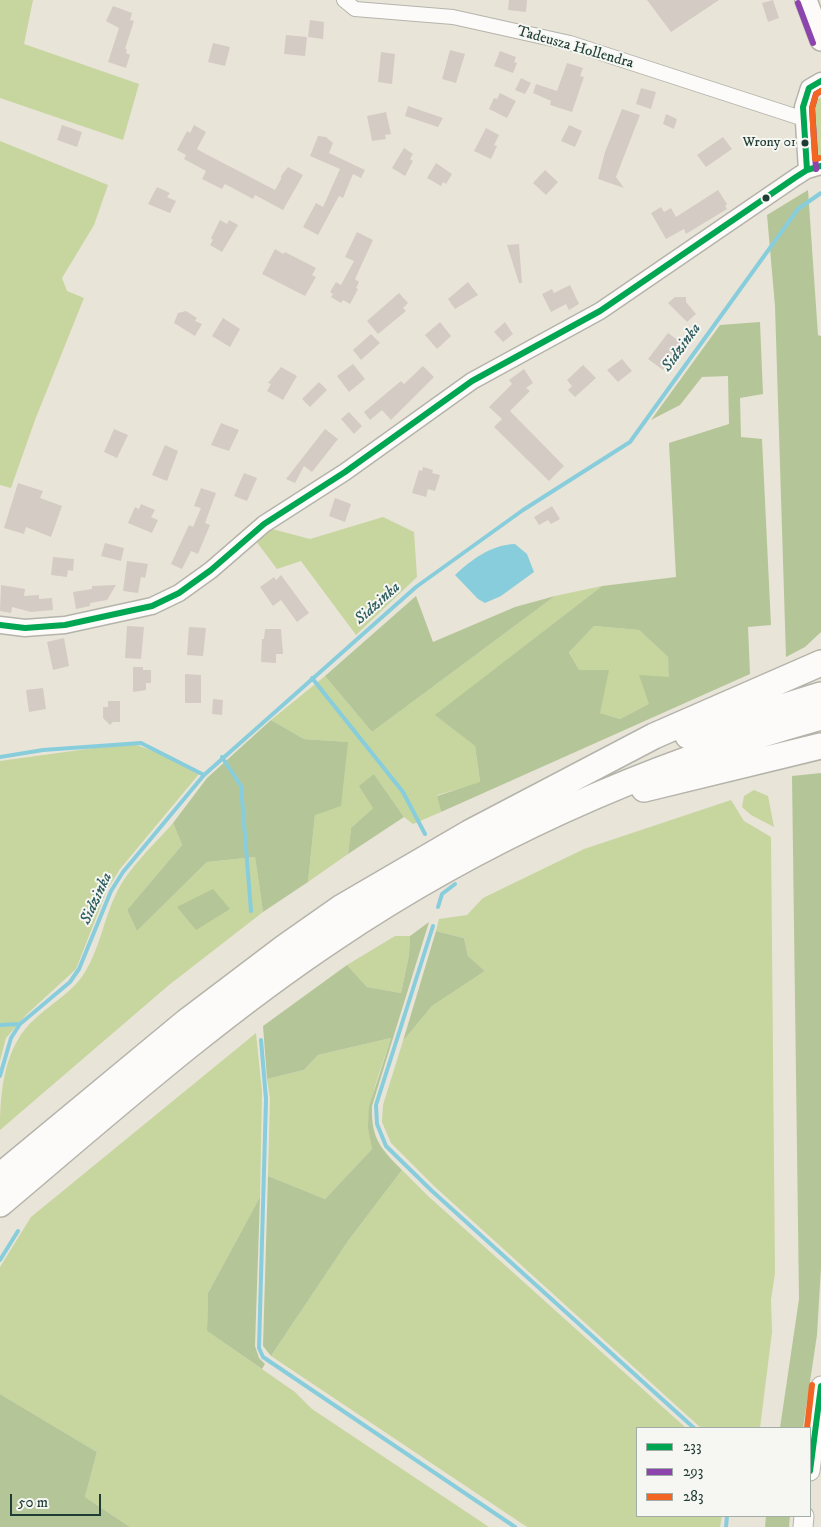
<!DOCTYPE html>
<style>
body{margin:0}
#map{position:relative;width:821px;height:1527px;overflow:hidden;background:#e9e4d8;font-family:"IM FELL DW Pica",serif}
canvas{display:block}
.legend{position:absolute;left:636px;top:1427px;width:175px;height:90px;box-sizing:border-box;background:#f6f6f2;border:1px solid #a0aca6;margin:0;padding:6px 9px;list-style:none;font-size:15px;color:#1f3d34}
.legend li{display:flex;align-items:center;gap:10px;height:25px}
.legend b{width:25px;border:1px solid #a0aca6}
.scale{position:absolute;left:10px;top:1494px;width:91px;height:22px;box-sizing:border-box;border:2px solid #1f3d34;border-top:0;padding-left:6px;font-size:15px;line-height:18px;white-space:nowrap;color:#1f3d34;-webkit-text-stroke:4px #f6f6f2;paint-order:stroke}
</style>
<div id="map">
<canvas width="821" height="1527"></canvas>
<ul class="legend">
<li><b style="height:6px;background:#00a651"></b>233</li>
<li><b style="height:6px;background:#8e44ad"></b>293</li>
<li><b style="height:6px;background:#f26522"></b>283</li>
</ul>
<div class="scale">50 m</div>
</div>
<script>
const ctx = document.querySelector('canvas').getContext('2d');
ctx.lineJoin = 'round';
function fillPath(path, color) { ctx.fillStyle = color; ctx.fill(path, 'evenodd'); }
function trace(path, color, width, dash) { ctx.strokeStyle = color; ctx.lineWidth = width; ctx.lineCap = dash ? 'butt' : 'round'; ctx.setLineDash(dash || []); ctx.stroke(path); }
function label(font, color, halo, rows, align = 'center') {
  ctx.font = font + ' "IM FELL DW Pica",serif'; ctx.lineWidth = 4; ctx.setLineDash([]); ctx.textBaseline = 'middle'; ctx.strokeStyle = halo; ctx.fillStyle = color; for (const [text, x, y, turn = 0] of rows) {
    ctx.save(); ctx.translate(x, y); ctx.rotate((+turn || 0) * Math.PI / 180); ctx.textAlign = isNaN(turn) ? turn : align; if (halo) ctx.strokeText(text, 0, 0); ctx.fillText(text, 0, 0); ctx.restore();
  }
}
fillPath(new Path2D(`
 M0 0H33L24 44 139 84 123 140 0 98Z
 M821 98V157L813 152 810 105 815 99Z
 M0 141 108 185 94 225 62 278 67 291 84 298 35 420 11 488 0 485Z
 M383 517 414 532 417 577 356 635 301 561 277 569 256 541 272 529 310 539Z
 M602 586 436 715 475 746 480 783 437 795 441 812 413 824 404 817 374 774 373 808 351 828 348 854 308 882 315 815 347 742 304 739 271 720 325 676 372 732 555 596Z
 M594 626 639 630 668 657 670 677 650 704 620 719 600 713 569 651Z
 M130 743 154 751 199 774 120 869 107 890 76 969 26 1015 6 1038 0 1061V761Z
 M754 790 768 796 774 827 751 815 742 807 744 796Z
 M731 800 744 821 771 837 775 1273 771 1300 772 1332 760 1428H701L434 1186 391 1143 382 1122 383 1105 403 1041 432 1006 485 971 468 956 464 938 436 931 439 919 467 915 483 898 584 849Z
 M173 823 182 845 127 910 137 931 207 862 255 857 263 912 169 985 0 1130C0 1091 4 1045 36 1018 52 1003 74 991 85 972 100 948 104 918 116 894 129 867 154 845 173 823Z
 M395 936H410L409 955 401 993 367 987 347 965Z
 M256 1033 262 1092 260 1197 208 1293 207 1331 295 1392 312 1409 489 1527H130L85 1497 97 1452 0 1394V1267L31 1217Z
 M391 1038C378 1078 364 1106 372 1149L325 1199 268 1176 270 1098 267 1079 304 1070 318 1055Z
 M402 1170 428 1196 686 1428H637V1516H722L720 1527H527L271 1356 348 1241Z`), '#c7d59f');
fillPath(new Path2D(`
 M808 190 818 335 821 336V632L805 647 786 657 775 306 767 215Z
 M760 322 763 394 740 398 741 437 762 439 771 625 748 627 750 674 441 812 437 796 480 782 475 746 435 715 602 586 676 577 669 443 729 424 728 376 702 377 680 405 651 420 720 325ZM594 626 639 630 668 657 669 677 639 675 649 704 620 719 600 713 609 670H579L569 652Z
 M416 596 433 642 515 607 555 596 372 732 325 676Z
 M271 720 304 739 348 742 341 806 315 815 308 882 263 912 255 857 207 862 137 931 127 910 182 845 173 823 207 778Z
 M821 773V1268L817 1335 803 1428H780L799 1299 792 776Z
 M374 774 404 817 348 854 351 828 373 808 359 786Z
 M213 889 230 909 196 930 177 907Z
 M429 922 372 1106C371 1138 380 1148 402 1170L348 1241 271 1356 263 1346 268 1176 325 1199 372 1149 368 1128 369 1107 391 1038 318 1055 304 1070 267 1079 263 1026 347 965 367 987 401 993 409 955 410 936Z
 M436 931 464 938 468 956 485 971 432 1006 403 1041Z
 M260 1197 255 1346 259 1358 265 1364 262 1369 207 1331 208 1293Z
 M0 1394 97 1452 85 1497 130 1527H0Z
 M766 1516H790L789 1527H765Z`), '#b4c697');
fillPath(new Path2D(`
 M515 544 527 554 534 572 501 596 485 603 478 599 455 575C472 559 491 545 515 544Z`), '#88cddc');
trace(new Path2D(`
 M312 678 403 792 425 834
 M0 757 43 750 141 743 204 775
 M222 757 241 786 251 911
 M438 907 442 894 455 884
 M433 926 376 1105 377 1124 386 1146 432 1191 694 1428
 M0 1025 20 1024
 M261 1040 266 1099 259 1348 263 1357 515 1527
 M0 1076 11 1038 20 1024 70 982 79 969 111 891 123 872 204 775 416 587 523 510 630 442 798 209 821 193
 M0 1260 18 1231
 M726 1527 727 1516`), '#88cddc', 4);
fillPath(new Path2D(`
 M509 0H527L526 12 508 10Z
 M647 0H719L671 32Z
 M773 0 779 18 768 22 762 3Z
 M113 6 132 13 130 20 134 21 125 49H127L126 53 130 55 126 68 108 62 119 28 106 21Z
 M310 20 324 22 323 39 308 37Z
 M286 35 307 37 305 56 284 54Z
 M213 43 230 47 225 66 208 62Z
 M450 50 465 54 456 83 442 79Z
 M500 51 516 57 514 62 517 63 513 73 494 66Z
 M381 52 395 54 392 84 378 82Z
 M567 63 583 68 580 76 584 77 572 112 550 105 551 101 533 93 536 84 557 91Z
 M521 78 531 83 525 94 515 90Z
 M641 88 656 92 651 109 636 104Z
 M500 93 516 101 507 118 489 109 494 98 497 99Z
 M408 106 443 118 438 127 405 116Z
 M622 109 640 115 616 177 624 188 598 179 605 152Z
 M386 112 391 134 385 135 386 139 372 141 367 116Z
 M666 114 677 119 674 129 663 124Z
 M62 125 82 132 77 147 57 140Z
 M194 125 206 132 197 149 202 152 275 190 281 179V176L288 167 303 175 283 210 255 195 253 199 225 184 222 189 202 179 206 171 184 159 186 155 177 150 187 131 190 133Z
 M569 125 582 131 575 147 561 141Z
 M486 128 499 135 494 145 497 146 491 159 474 151Z
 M318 136 326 137 333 143 329 153 365 170 361 178 353 174 343 198 339 196 318 235 303 227 316 203 323 207 340 169 310 156Z
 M723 137 732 149 706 167 697 155Z
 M404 148 413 154 410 159 413 161 405 176 392 168Z
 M436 163 452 174 446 184 443 182 441 186 427 178Z
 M545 170 558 182 546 195 533 183Z
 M157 187 170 193 167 197 176 201 170 213 148 204Z
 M718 190 727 204 725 206 727 209 686 234 684 229 666 239 651 213 661 207 664 212 671 208 676 217Z
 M220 220 227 224 229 220 238 225 222 252 210 245 213 240 211 238Z
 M357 232 373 240 355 279 359 282 356 288 358 289 350 304 343 300 341 303 331 297 333 294 330 292 336 282 341 285 354 261 345 257Z
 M519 244 522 283H519L507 245Z
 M275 249 283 254 285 252 316 268 312 275 316 277 305 296 262 274Z
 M468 282 478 295 455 309 448 299Z
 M570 285 579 304 569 310 566 304 551 312 542 294 552 289 554 293Z
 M399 293 408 303 403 308 406 311 378 334 367 321Z
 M675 297H686V302L696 314 687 322 668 303Z
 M186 311 197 318 195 321 202 324 195 336 174 323 178 313Z
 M223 318 240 329 230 347 212 336Z
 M440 322 451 336 437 349 425 335Z
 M505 322 513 334 503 342 494 332Z
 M668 333 683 344 663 370 648 359Z
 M371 334 380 343 361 360 353 350Z
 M622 359 632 371 618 382 607 370Z
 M353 364 365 379 349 392 337 376Z
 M583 365 596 378 575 397 568 390 572 386 567 380Z
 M423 366 434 377 391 420 382 410 370 420 364 412 401 381 404 384Z
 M281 367 297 376 283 400 267 391 271 384 268 383Z
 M524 369 533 383 526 388 530 391 510 411 564 466 549 481 494 427 502 419 489 407 512 384 509 380Z
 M319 382 327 390 310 407 302 399Z
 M349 412 362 426 354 434 341 419Z
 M221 423 239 430 229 451 211 445Z
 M114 429 128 435 117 458 104 452Z
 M325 429 338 439 312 472 304 466 295 483 286 479Z
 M165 445 178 451 167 481 152 475Z
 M423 467 433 470 432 473 440 475 435 491 428 489 426 497 412 493 419 470 422 471Z
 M244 473 257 478 247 501 234 496Z
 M18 483 43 491 40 498 62 506 51 537 26 527 24 534 4 528Z
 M201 488 216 493 205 523 210 525 198 554 191 551 182 569 171 564 189 525 193 527 201 508 194 506Z
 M335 498 351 504 345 522 329 516Z
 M141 504 155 510 151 517 158 520 152 533 128 523 135 507 139 509Z
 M552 506 560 519 551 524 548 520 539 525 534 517Z
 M105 543 124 548 121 561 101 556Z
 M53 557 74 559 73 571 68 570 67 577 51 575Z
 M127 561 148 564 145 578 141 577 138 593 123 591Z
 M281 575 309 613 297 622 281 600 273 606 260 587 274 577 276 580Z
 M1 585 25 589 24 596 39 595V599L52 598 53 610 31 612 12 607 11 613 0 611Z
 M116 585 107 600 90 603V606L76 609 73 592 92 589V586Z
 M127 626 144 627 141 659 125 658Z
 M189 627 206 628 203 656 187 655Z
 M265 629H281L283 654H276V663L261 662 262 639H264Z
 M64 638 69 666 53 670 47 642Z
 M133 667H143V670H151V683H146V690L133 692Z
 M185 674 201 675V703H185Z
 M43 688 46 709 29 712 26 690Z
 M213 699 223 700 222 715 212 714Z
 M108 701H120V722H113L110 725 103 718V707H108Z`), '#d4cbc4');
const minor = new Path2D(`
 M344 0 355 9 453 17 570 43 804 119`);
const tertiary = new Path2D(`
 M807 170 803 107 809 88 821 81
 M0 625 25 628 65 625 152 606 179 593 211 570 264 524 345 472 472 381 600 311 796 177 807 170 821 166`);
const secondary = new Path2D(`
 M810 1471 821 1386
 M803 1527 804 1516`);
const primary = new Path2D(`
 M806 0 821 40`);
const motorway = new Path2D(`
 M688 736 821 695
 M644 789 821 746
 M0 1176 186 1022 285 947 342 907 469 833 654 736 821 663
 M0 1204C108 1113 216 1017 333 939 483 838 647 765 821 717`);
trace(minor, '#b4b4ab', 16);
trace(tertiary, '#b4b4ab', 19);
trace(secondary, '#b4b4ab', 21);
trace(primary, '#b4b4ab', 24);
trace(motorway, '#b4b4ab', 28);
trace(minor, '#fcfbf9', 14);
trace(tertiary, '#fcfbf9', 16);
trace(secondary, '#fcfbf9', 19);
trace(primary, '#fcfbf9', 21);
trace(motorway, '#fcfbf9', 25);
trace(new Path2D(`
 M807 170 803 107 809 88 821 81
 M0 625 25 628 65 625 152 606 179 593 211 570 264 524 345 472 472 381 600 311 796 177 807 170 821 166
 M810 1471 821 1386`), '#00a651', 6);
trace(new Path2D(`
 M798 3 813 43
 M816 169 812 108 816 94 821 91`), '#8e44ad', 6);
trace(new Path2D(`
 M819 158 815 159 812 108 816 94 821 91
 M807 1428 812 1385`), '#f26522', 6);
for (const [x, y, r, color] of [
 [805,143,4.5,"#1f3d34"],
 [766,198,4.5,"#1f3d34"]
]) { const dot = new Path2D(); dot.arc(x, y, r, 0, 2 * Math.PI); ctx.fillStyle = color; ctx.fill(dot); trace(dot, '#f6f6f2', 2); }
label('14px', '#1f3d34', '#f6f6f2', [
 ["Wrony 01",796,143]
], 'right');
label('15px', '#1f3d34', '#f6f6f2', [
 ["Tadeusza Hollendra",575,48,16]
]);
label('italic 16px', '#2f5e5e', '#f6f6f2', [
 ["Sidzinka",682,348,-54],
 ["Sidzinka",378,604,-42],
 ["Sidzinka",97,899,-65]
]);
</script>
